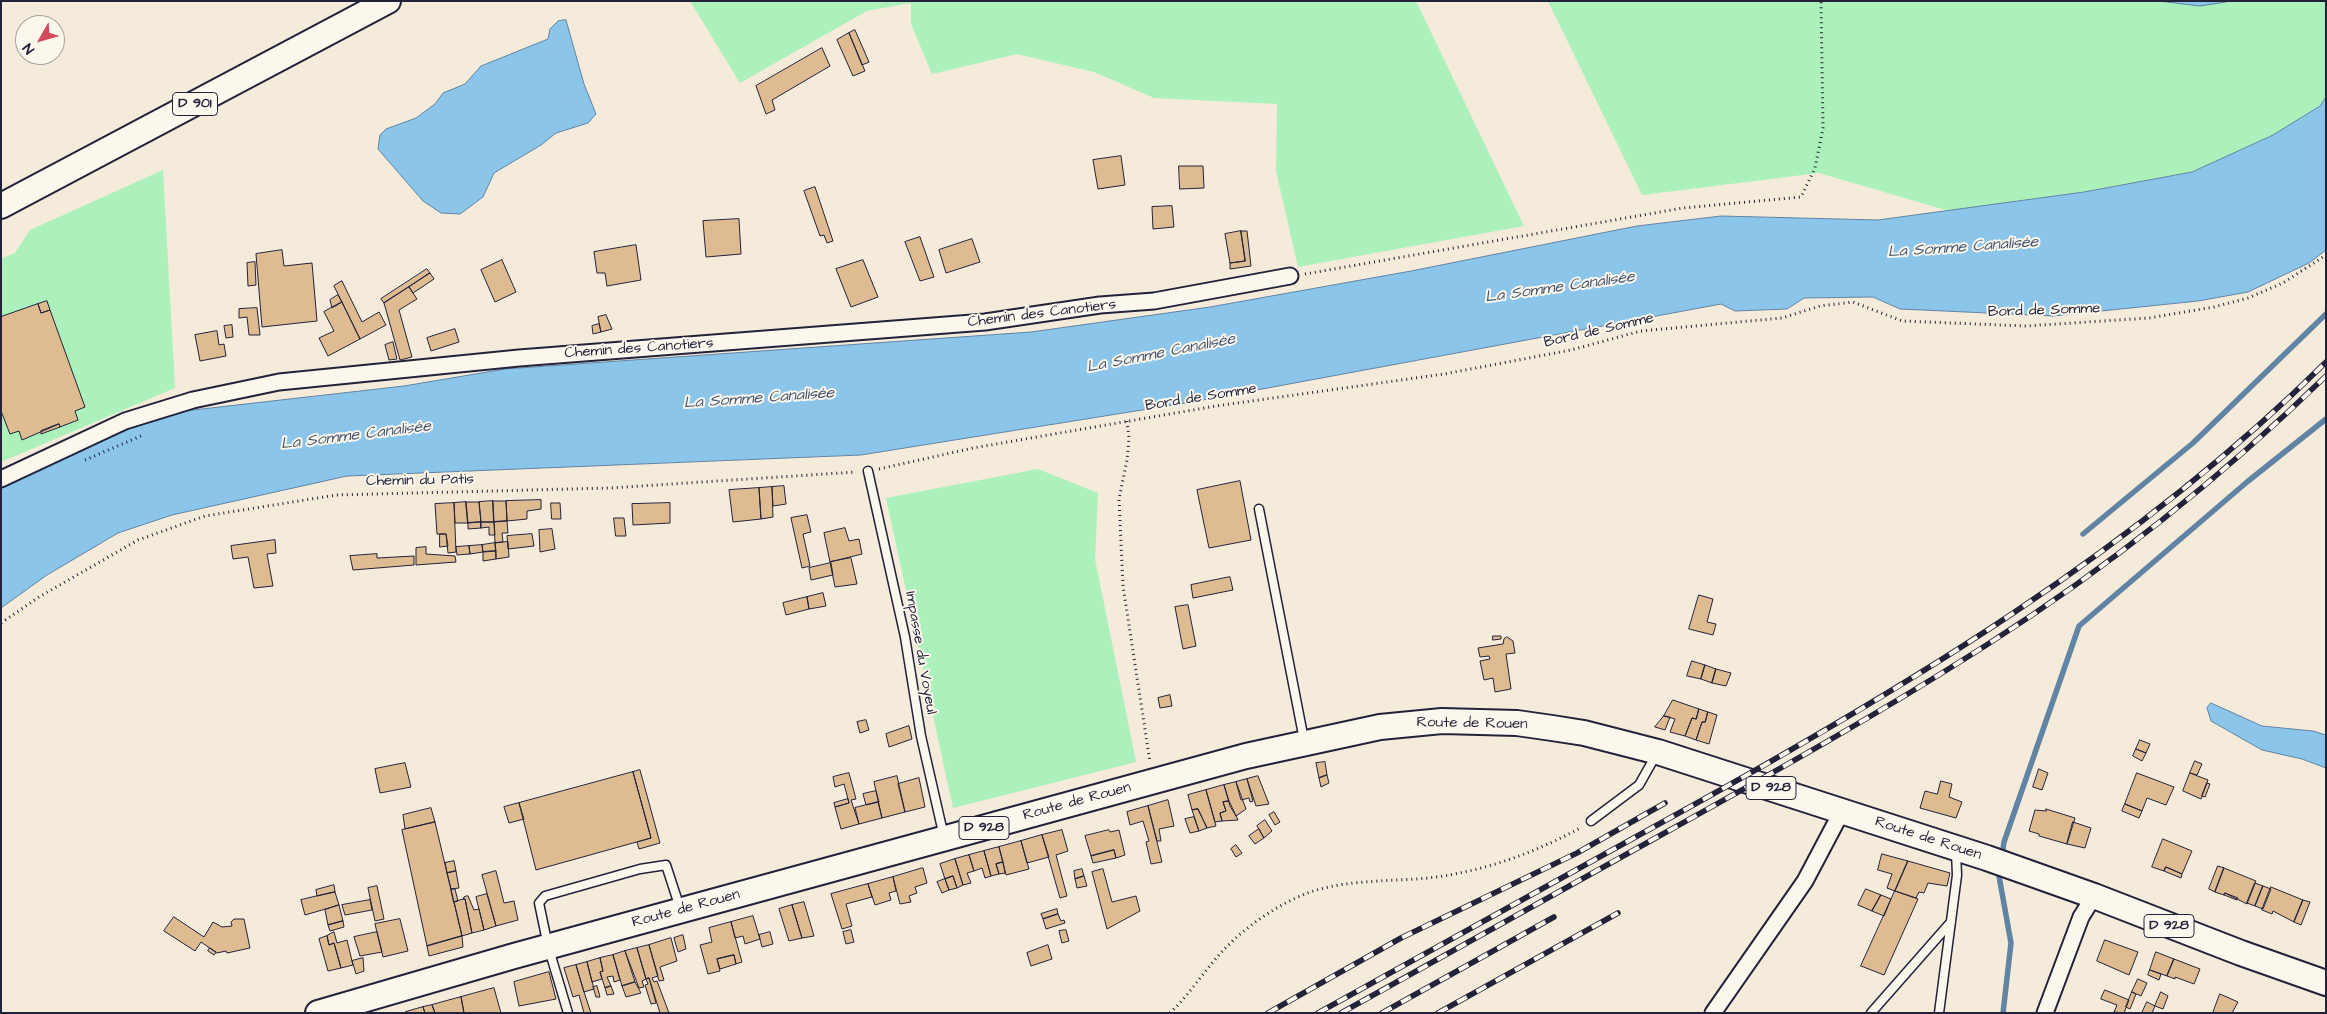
<!DOCTYPE html>
<meta charset="utf-8">
<style>
body{margin:0}
#map{position:relative;width:2327px;height:1014px;overflow:hidden;background:#f5ebda;font-family:"Architects Daughter",sans-serif}
canvas{display:block}
.frame{position:absolute;inset:0;border:2px solid #22223b;pointer-events:none}
.north{position:absolute;left:15px;top:15px;width:50px;height:50px;box-sizing:border-box;background:#fbf7ec;border:1px solid #a4a2a5;border-radius:50%;rotate:232deg;font-size:14px;font-weight:700;line-height:20px;text-align:center;color:#22223b}
.north::after{content:'';display:block;margin:auto;width:18px;height:22px;background:#d1495b;clip-path:polygon(50% 0,100% 100%,50% 72%,0 100%)}
</style>
<div id="map">
<canvas width="2327" height="1014"></canvas>
<div class="frame"></div>
<div class="north">N</div>
</div>
<script>
const ctx = document.querySelector('canvas').getContext('2d');
ctx.lineJoin = 'round';
function fillPath(path, color) { ctx.fillStyle = color; ctx.fill(path, 'evenodd'); }
function trace(path, color, width, dash) { ctx.strokeStyle = color; ctx.lineWidth = width; ctx.lineCap = dash ? 'butt' : 'round'; ctx.setLineDash(dash || []); ctx.stroke(path); }
function label(font, color, halo, rows, align = 'center') {
  ctx.font = font + ' "Architects Daughter",sans-serif'; ctx.lineWidth = 4; ctx.setLineDash([]); ctx.textBaseline = 'middle'; ctx.strokeStyle = halo; ctx.fillStyle = color; for (const [text, x, y, turn = 0] of rows) {
    ctx.save(); ctx.translate(x, y); ctx.rotate((+turn || 0) * Math.PI / 180); ctx.textAlign = isNaN(turn) ? turn : align; if (halo) ctx.strokeText(text, 0, 0); ctx.fillText(text, 0, 0); ctx.restore();
  }
}
fillPath(new Path2D(`
 M690 1H1416L1524 226 1298 267 1276 171 1277 104 1154 98 1094 72 1017 54 932 74 911 24V3L867 11 740 83Z
 M1548 1H2326V97L2320 106 2273 135 2192 172 2084 192 1949 211 1819 173 1642 195Z
 M163 170 175 388 1 462V259L15 253 30 230Z
 M1038 469 1098 493 1095 559 1136 762 953 808 886 498Z`), '#acf1bc');
const water = new Path2D(`
 M2159 1H2226V2L2200 6Z
 M566 20 584 84 596 114 588 123 556 133 541 145 494 173 483 197 460 214 441 213 423 201 378 149 380 135 386 129 416 118 435 104 443 93 465 84 481 66 548 39 550 29 558 21Z
 M2326 97V250L2309 263 2248 292 2198 301 2053 316 1900 309 1873 297 1804 298 1787 309 1735 311 1721 304 1192 402 861 455 347 476 172 515 118 533 47 575 1 608V484L151 419 184 411 404 386 505 369 1031 332 1210 307 1411 271 1637 226 1721 216 1878 220 2084 192 2192 172 2273 135 2320 106Z
 M2211 703 2262 726 2313 731 2326 735V768L2302 759 2262 750 2211 721 2207 708Z`);
fillPath(water, '#8bc5ea');
trace(water, '#6184a4', 1);
trace(new Path2D(`
 M2083 534 2193 443 2326 314
 M2002 856 2004 842 2079 626 2247 482 2326 419
 M2000 868 1999 876 2011 943 2003 1013`), '#6184a4', 5.5);
const building = new Path2D(`
 M855 30 869 62 862 65 849 33Z
 M849 33 865 71 853 76 837 40Z
 M822 48 830 66 772 100 775 110 766 114 756 86Z
 M1121 156 1125 185 1098 189 1093 160Z
 M1179 166H1203L1204 188 1180 189Z
 M815 187 833 241 827 243 824 235 820 236 804 191Z
 M1172 206 1174 227 1153 229 1152 207Z
 M739 219 741 254 706 257 703 221Z
 M1241 231 1245 261 1230 263 1225 234Z
 M1241 231H1247L1251 266 1230 269V263L1245 261Z
 M920 237 934 277 920 281 905 242Z
 M972 239 980 262 946 273 939 250Z
 M636 245 641 280 607 286 605 273H597L594 252Z
 M282 250 284 266 312 263 317 321 262 327 256 254Z
 M502 260 516 292 495 302 481 270Z
 M863 260 878 297 851 307 836 269Z
 M255 262 256 285 248 286 247 263Z
 M427 269 430 273 384 303 381 299Z
 M430 273 434 279 413 293 409 287Z
 M342 281 362 322 379 312 386 325 360 339 334 286Z
 M409 287 417 299 399 310 412 357 400 360 384 303Z
 M338 295 342 302 332 308 330 300Z
 M47 301 50 310 41 313 38 304Z
 M342 302 360 339 328 356 319 338 334 331 324 312Z
 M38 304 41 313 50 310 85 407 75 411 78 420 60 427 59 424 22 440 19 431 10 434 1 411V317Z
 M257 308 260 335H249L247 317 239 318V309Z
 M606 315 612 329 601 332 598 317Z
 M599 324 601 332 593 334 592 326Z
 M232 325 233 337 226 338 224 326Z
 M455 329 459 342 431 351 427 338Z
 M217 331 219 345 224 344 226 356 200 361 195 335Z
 M393 342 397 359 389 360 385 345Z
 M59 424 60 427 41 434V431Z
 M1240 481 1251 540 1209 548 1197 490Z
 M784 486 786 504 773 506 772 487Z
 M772 487 773 517 761 519 759 488Z
 M759 488 761 519 733 522 729 490Z
 M541 500V509L527 511V519L507 521 506 501Z
 M493 501H506L507 521 494 522Z
 M493 501 494 522H481L479 502Z
 M466 502 468 523H455L454 503Z
 M466 502H479L481 522 468 523Z
 M454 503 456 552 448 553 446 534H437L435 504Z
 M551 503H560L561 519H552Z
 M670 503V523L633 525 632 504Z
 M807 515 811 532 803 534 810 566 802 568 791 518Z
 M614 518H624L626 536H616Z
 M507 521 508 533H502L503 542 495 543 494 522Z
 M481 522V528L468 529V523Z
 M481 522H494L495 535H489V527L481 528Z
 M845 528 849 541 859 539 862 554 830 562 824 533Z
 M552 529 555 549 540 552 539 530Z
 M440 534H446L448 546 440 547Z
 M532 534 534 546 508 549 507 536Z
 M275 540 276 553 267 554 273 586 254 588 248 557 233 559 231 546Z
 M508 542 509 557 496 559 495 543Z
 M495 543 496 551 483 552 482 545Z
 M482 545 483 552 470 554 469 546Z
 M469 546 470 554 457 555 456 547Z
 M426 547V554L455 556 456 562 416 565V548Z
 M496 551V559L483 561V552Z
 M377 554V558L414 556V565L353 570 350 556Z
 M851 558 857 584 835 587 830 562Z
 M831 563 833 575 811 580 809 568Z
 M1230 577 1233 590 1193 598 1191 585Z
 M823 593 826 606 809 609 807 597Z
 M1699 595 1713 599 1707 622 1716 624 1713 635 1689 629Z
 M807 597 809 609 786 615 783 603Z
 M1188 605 1196 646 1183 649 1175 607Z
 M1493 636H1501V639L1493 640Z
 M1507 637 1513 641 1515 653 1506 654 1511 689 1495 692 1493 678 1484 680 1480 661 1490 659 1489 656 1480 657 1478 648 1503 644 1504 639Z
 M1692 661 1705 665 1701 679 1687 676Z
 M1705 665 1716 669 1712 683 1701 679Z
 M1716 669 1731 673 1726 686 1712 683Z
 M1170 695 1172 706 1160 708 1158 698Z
 M1673 700 1699 709 1696 719 1692 718 1685 736 1670 732 1675 719 1664 716Z
 M1699 709 1708 712 1705 722H1702L1696 740 1685 736 1692 718 1696 719Z
 M1708 712 1717 715 1709 744 1696 740 1702 722H1705Z
 M1664 716 1670 717 1665 730 1655 727Z
 M866 720 869 730 860 733 857 722Z
 M909 726 912 739 889 747 886 734Z
 M2140 740 2150 744 2146 753 2136 749Z
 M2136 749 2146 753 2142 761 2133 756Z
 M2195 761 2202 764 2197 775 2190 773Z
 M1325 762 1327 775 1319 778 1316 763Z
 M405 763 411 787 380 793 375 769Z
 M2039 769 2048 773 2042 790 2033 787Z
 M640 770 660 843 639 849 637 842 651 838 633 772Z
 M633 772 651 838 536 870 519 803Z
 M849 773 856 799 851 800 859 824 841 829 835 807 849 803 844 784 835 787 833 777Z
 M2137 773 2174 787 2166 805 2147 798 2142 811 2125 804Z
 M2190 773 2208 780 2201 799 2183 791Z
 M1327 775 1329 783 1321 787 1319 778Z
 M897 776 905 812 882 818 874 782Z
 M1258 776 1269 804 1256 806 1247 779Z
 M919 778 925 807 905 812 898 784Z
 M1247 779 1253 801 1250 802 1249 798 1241 800 1236 782Z
 M1941 781 1952 784 1949 797 1962 802 1956 818 1920 808 1925 791 1937 794Z
 M1236 782 1246 809 1236 816 1230 806 1224 785Z
 M2207 783 2210 784 2205 797 2202 796Z
 M1224 785 1229 801 1223 802 1226 811 1220 813 1222 821 1215 822 1206 790Z
 M1206 790 1216 826 1207 828 1198 809 1192 810 1188 795Z
 M876 791 879 802 866 805 863 794Z
 M848 799 849 803 835 807 834 803Z
 M1168 800 1174 826 1159 829 1161 841H1157L1148 806Z
 M1229 801 1238 820 1222 821 1220 813 1226 811 1223 802Z
 M878 802 882 818 859 824 855 808Z
 M519 803 524 819 509 823 504 807Z
 M2125 804 2142 811 2139 818 2122 811Z
 M1148 806 1162 862 1151 864 1146 842 1149 841 1143 821 1130 825 1127 812Z
 M431 808 435 822 405 829 403 815Z
 M1198 809 1207 828 1199 831 1192 810Z
 M2046 809 2075 818 2067 844 2039 836V834L2029 831 2035 810 2046 811Z
 M1274 812 1280 822 1275 825 1269 815Z
 M1194 817 1199 831 1190 833 1185 819Z
 M1265 820 1272 831 1264 838 1257 826Z
 M435 822 462 936 427 946 402 830Z
 M2073 822 2091 828 2085 848 2067 844Z
 M1259 829 1264 838 1255 844 1249 836Z
 M1062 830 1068 851 1056 855 1067 896 1060 898 1042 835Z
 M1109 830 1110 832 1119 830 1125 855 1116 858 1114 850 1091 856 1085 836Z
 M1042 835 1049 857 1027 863 1021 841Z
 M2163 839 2192 851 2182 874 2166 867 2164 871 2152 867Z
 M1021 841 1029 869 1006 875 999 847Z
 M1236 845 1242 853 1236 857 1231 849Z
 M999 847 1003 862 996 864 999 874 991 876 984 851Z
 M1114 850 1116 858 1093 863 1091 856Z
 M984 851 991 876 985 878 982 868 974 871 969 855Z
 M1882 854 1908 861 1895 891 1887 888 1892 874 1878 870Z
 M969 855 974 871 967 873 971 883 963 885 955 859Z
 M955 859 963 885 957 888 953 876 945 879 940 864Z
 M454 861 456 871 447 873 445 863Z
 M1908 861 1950 873 1947 886 1928 883 1924 893 1919 892 1916 898 1895 891Z
 M1003 862 1005 873 999 874 996 864Z
 M2218 866 2224 868 2215 892 2209 889Z
 M2166 867 2182 874 2181 878 2164 871Z
 M923 868 927 883 915 887 917 893 909 896 911 902 900 904 893 877Z
 M2224 868 2256 881 2247 904 2225 893 2224 895 2215 892Z
 M1082 869 1084 876 1075 879 1074 871Z
 M1103 869 1112 902 1136 896 1140 911 1107 929 1092 872Z
 M456 871 459 888 451 889 447 873Z
 M496 871 504 903 514 901 518 920 496 926 482 875Z
 M953 876 957 888 949 890 945 879Z
 M1084 876 1087 886 1077 888 1075 879Z
 M893 877 896 891 889 893 891 900 875 905 868 884Z
 M945 879 949 890 942 893 937 882Z
 M2255 883 2263 886 2255 906 2247 903Z
 M868 884 872 897 846 904 852 926 842 929 831 894Z
 M334 885 335 892 317 896 316 890Z
 M377 886 384 919 375 921 368 888Z
 M2263 886 2271 889 2263 909 2255 906Z
 M2271 887 2303 900 2294 922 2273 911 2272 914 2262 910Z
 M451 889H455L458 901 454 902Z
 M1866 889 1881 895 1872 911 1858 905Z
 M1895 891 1918 899 1884 975 1861 966Z
 M335 892 339 905 305 915 301 900Z
 M2225 893 2238 898 2237 900 2224 895Z
 M487 894 496 926 484 930 476 897Z
 M1881 895 1891 899 1884 916 1872 911Z
 M468 896 474 910 479 909 484 930 472 933 465 899H463L464 897Z
 M465 899 472 933 462 936 454 902Z
 M370 900 372 910 345 915 342 905Z
 M2303 900 2310 902 2301 925 2294 922Z
 M804 902 814 936 802 938 792 905Z
 M339 905 343 921 328 925 325 910Z
 M792 905 802 938 789 941 779 909Z
 M1057 909 1058 914 1043 919 1041 914Z
 M1058 914 1061 921 1064 920 1065 923 1046 929 1043 919Z
 M753 916 760 939 745 944 743 936 735 938 731 922Z
 M174 917 204 937 213 922 222 927 232 926 231 922 234 919H244L250 948 227 953 226 951 217 953 201 942 195 951 164 931Z
 M400 919 408 951 383 957 375 924Z
 M343 921 344 927 330 931 328 925Z
 M731 922 742 962 736 964 734 955 717 959 720 971 708 974 700 945 712 942 709 928Z
 M851 930 854 942 846 944 843 932Z
 M1066 930 1069 941 1062 943 1059 931Z
 M334 932 337 943 347 940 353 965 341 968 334 943 329 945 327 936Z
 M377 932 382 952 360 956 354 937Z
 M770 932 773 944 762 947 759 935Z
 M683 935 686 949 678 952 674 938Z
 M327 936 329 945 334 943 341 968 328 971 319 939Z
 M462 936 463 947 429 956 427 946Z
 M671 938 677 961 660 967 664 980 659 981 649 945Z
 M2105 940 2138 952 2129 975 2097 961Z
 M649 945 658 976 652 978 654 982 657 981 669 1013H660L649 978 646 979 637 948Z
 M1048 945 1052 959 1031 966 1027 953Z
 M210 948 216 952 214 955 208 951Z
 M637 948 646 979 642 981 644 987 639 988 625 951Z
 M625 951 635 982 622 986 613 955Z
 M2156 952 2174 959 2167 976 2150 970Z
 M613 955 620 980 614 982 613 976 607 977 611 986 605 988 600 972 603 971 600 958Z
 M734 955 736 964 720 969 717 959Z
 M363 958 364 971 356 974 352 961Z
 M600 958 603 971 600 972 602 979 592 982 587 962Z
 M2174 959 2200 969 2194 984 2175 977V979L2167 976Z
 M587 962 594 989 584 992 576 965Z
 M576 965 584 992 591 1013H584L579 995 573 997 564 968Z
 M2150 970 2161 974 2159 980 2148 975Z
 M549 972 556 999 519 1006 514 982Z
 M649 978 656 1003 651 1004 645 985 648 984 646 979Z
 M2138 979 2147 983 2141 996 2132 992Z
 M635 982 641 993 626 997 622 986Z
 M597 986 600 997H596L593 987Z
 M611 986 614 994 607 995 605 988Z
 M494 988 501 1013H464L461 997Z
 M2105 990 2129 1000 2124 1013 2114 1012 2117 1005 2101 999Z
 M2132 992 2136 994 2130 1009 2126 1007Z
 M2161 992 2168 996 2163 1009 2155 1006Z
 M2220 994 2238 1002 2232 1013H2213Z
 M461 997 464 1013H435L432 1005Z
 M2147 1002 2155 1006 2152 1013H2142Z
 M432 1005 435 1013H425L423 1007Z
 M423 1007 425 1013H404L405 1012Z`);
fillPath(building, '#debb90');
trace(building, '#22223b', 1);
const lane = new Path2D(`
 M868 471 905 637 921 736 944 837
 M1259 509 1304 740
 M1591 821 1639 785 1656 755
 M568 1013 548 946 539 903 545 896 640 869 666 865 680 908
 M1871 1013 1951 922
 M1939 1013 1957 875 1956 852`);
const street = new Path2D(`
 M1 479 125 421 193 400 279 382 519 358 985 322 1100 305 1154 301 1290 276
 M1713 1013 1805 881 1842 811
 M2045 1013 2081 917 2094 896`);
const primary = new Path2D(`
 M1 206 388 1
 M318 1013 514 956 1246 756 1380 727 1442 721 1517 723 1552 728 1584 733 1658 752 1987 858 2094 896 2241 953 2326 983`);
trace(lane, '#22223b', 11);
trace(street, '#22223b', 19);
trace(primary, '#22223b', 28);
trace(new Path2D(`
 M1305 274 1683 208 1801 197 1815 168 1823 128 1821 1
 M1127 421 1129 438 1127 460 1119 499 1123 586 1150 762
 M85 460 141 436
 M879 469 973 448 1216 406 1444 374 1571 350 1641 331 1782 318 1820 306 1853 302 1902 321 2026 326 2149 318 2214 307 2248 298 2283 283 2326 255
 M1 623 39 597 138 540 205 516 336 495 610 488 856 472
 M1170 1013C1188 996 1202 974 1219 955 1241 930 1273 907 1305 894 1344 879 1387 882 1428 878 1482 872 1535 853 1582 827`), '#22223b', 3, [1, 4]);
trace(lane, '#fbf7ec', 8);
trace(street, '#fbf7ec', 15);
trace(primary, '#fbf7ec', 24);
const rail = new Path2D(`
 M1268 1013 1401 938 1577 853 1665 803
 M1318 1013C1435 948 1551 884 1668 819 1902 690 2134 552 2326 362
 M1341 1013C1448 954 1554 894 1661 835 1771 774 1882 712 1988 644 2109 567 2223 476 2326 376
 M1382 1013 1554 917
 M1438 1013 1618 913`);
trace(rail, '#22223b', 5.5);
trace(rail, '#fbf7ec', 4, [11]);
for (const [x, y, w] of [
 [195,104,45],
 [1771,788,50],
 [984,828,50],
 [2169,926,50]
]) { const box = new Path2D(); box.roundRect(x - w / 2, y - 11.5, w, 23, 4); ctx.fillStyle = '#fbf7ec'; ctx.fill(box); trace(box, '#22223b', 1); }
label('bold 14px', '#22223b', null, [
 ["D 901",195,104],
 ["D 928",1771,788],
 ["D 928",984,828],
 ["D 928",2169,926]
]);
label('15px', '#22223b', '#fbf7ec', [
 ["Bord de Somme",2044,311,-2],
 ["Chemin des Canotiers",1042,314,-7],
 ["Bord de Somme",1599,331,-13],
 ["Chemin des Canotiers",639,349,-4],
 ["Bord de Somme",1201,398,-9],
 ["Chemin du Patis",420,481,-1],
 ["Impasse du Voyeul",920,653,80],
 ["Route de Rouen",1472,724,1],
 ["Route de Rouen",1077,802,-15],
 ["Route de Rouen",1928,839,18],
 ["Route de Rouen",686,909,-15]
]);
label('italic 16px', '#425370', '#fbf7ec', [
 ["La Somme Canalisée",1963,248,-4],
 ["La Somme Canalisée",1560,288,-8],
 ["La Somme Canalisée",1161,354,-11],
 ["La Somme Canalisée",759,399,-4],
 ["La Somme Canalisée",356,436,-7]
]);
</script>
